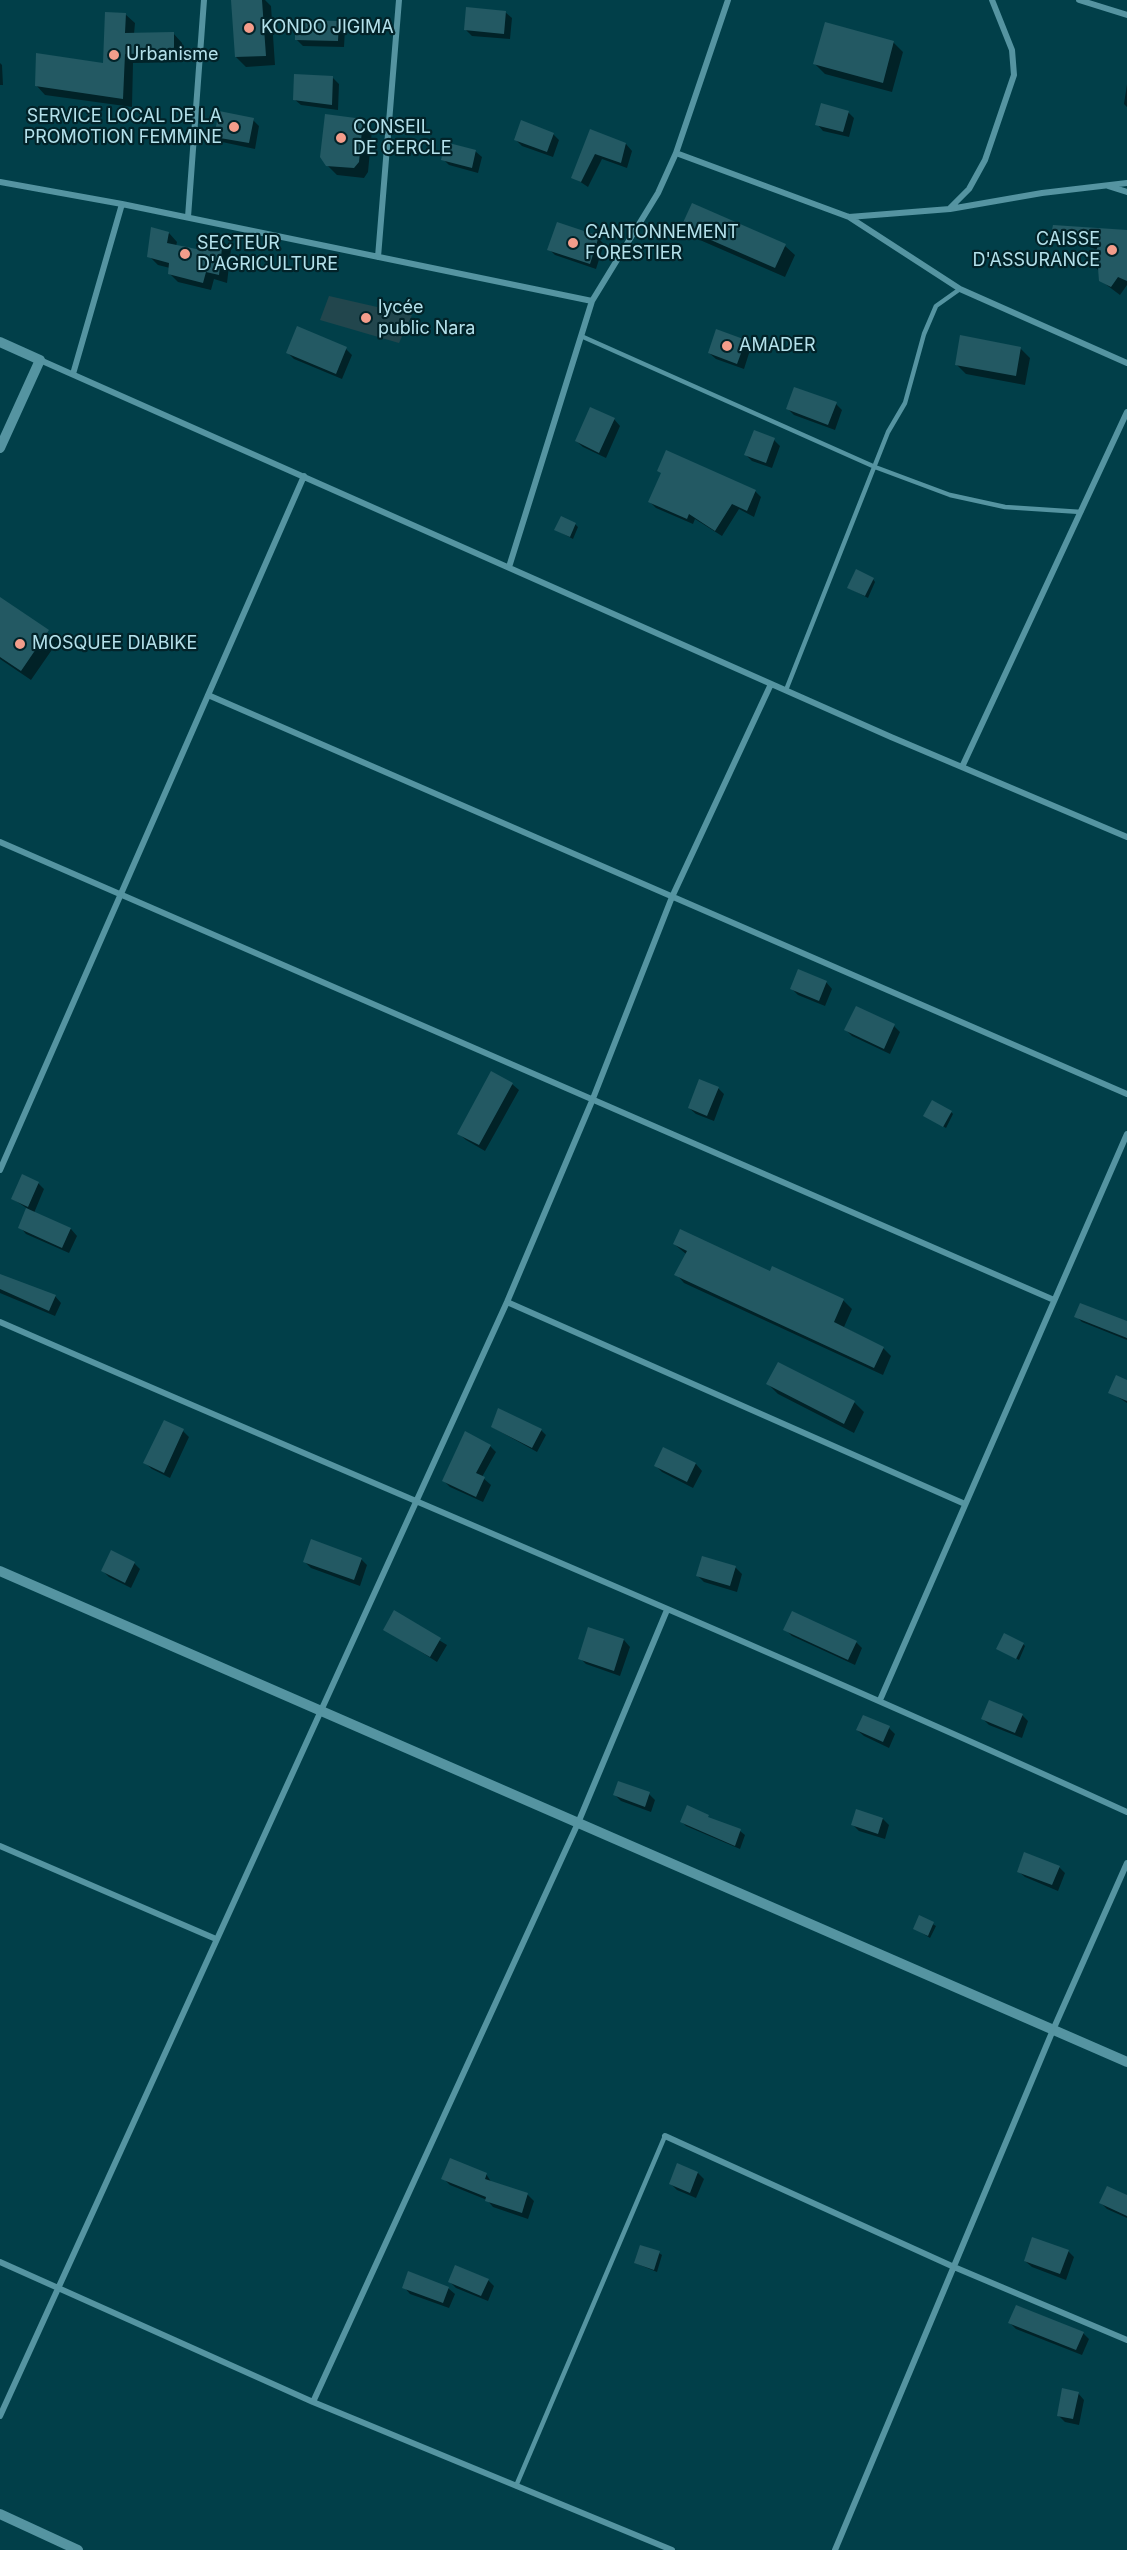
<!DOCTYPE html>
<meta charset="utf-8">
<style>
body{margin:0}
canvas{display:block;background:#013f49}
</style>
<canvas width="1127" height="2550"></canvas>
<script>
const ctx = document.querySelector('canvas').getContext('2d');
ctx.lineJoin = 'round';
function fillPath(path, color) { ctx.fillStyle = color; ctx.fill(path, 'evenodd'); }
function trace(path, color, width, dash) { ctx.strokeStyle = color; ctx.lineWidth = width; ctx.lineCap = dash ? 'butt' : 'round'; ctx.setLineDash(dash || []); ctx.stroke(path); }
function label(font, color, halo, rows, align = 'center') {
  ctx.font = font + ' Inter,sans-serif'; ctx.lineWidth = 4.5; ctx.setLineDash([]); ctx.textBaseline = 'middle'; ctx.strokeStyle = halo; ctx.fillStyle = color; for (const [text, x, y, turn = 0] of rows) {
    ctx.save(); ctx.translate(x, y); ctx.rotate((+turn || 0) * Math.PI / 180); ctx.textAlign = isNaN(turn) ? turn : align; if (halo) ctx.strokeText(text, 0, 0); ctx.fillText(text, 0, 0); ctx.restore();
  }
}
fillPath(new Path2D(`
 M329 296 412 315 399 343 320 320Z`), '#22464d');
fillPath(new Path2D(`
 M233 0H265L271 6 275 65 246 67 236 57Z
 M505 12 512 18 510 39 472 36 466 30Z
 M125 14 135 23 134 34 173 33 182 43 183 62 133 63 132 107 45 95 36 85 105 65Z
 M338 23 345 29 344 47 303 46 296 39Z
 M893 42 903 52 892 92 825 74 815 64Z
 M0 63 2 65 3 85H0Z
 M333 78 339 84 338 110 301 105 294 99Z
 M1127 84V107L1124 104Z
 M848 112 854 118 849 137 823 131 817 124Z
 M253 120 259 126 255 149 222 142 216 136Z
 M363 120 372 130 368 172 364 178 337 175 327 165Z
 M591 131 626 144 632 151 627 168 602 159 588 187 573 177Z
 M553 134 559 140 553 157 522 146 516 140Z
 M475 151 482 157 478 173 449 165 443 159Z
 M683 227 785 246 795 255 785 277 693 237Z
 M1054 229 1127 232V285L1120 295 1100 280V272L1092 264 1098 250 1063 238Z
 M169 233 177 242 176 246 207 253 222 240 231 249 227 283 214 279 211 290 178 282 170 274V268L158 265 149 256Z
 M598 238 604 244 596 269 555 255 549 249Z
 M745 341 751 347 744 369 716 359 709 353Z
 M1020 348 1030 358 1025 385 966 374 956 364Z
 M346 349 352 355 342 379 294 359 288 353Z
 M836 404 842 410 835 430 794 415 788 409Z
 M614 419 620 426 606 458 583 447 576 441Z
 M774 440 780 446 772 468 752 461 746 455Z
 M755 491 761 497 754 517 739 509 722 536 695 519 693 524 656 508 650 502Z
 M575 524 578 527 573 539 556 530Z
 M873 579 875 582 868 598 849 588Z
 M0 599 58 641 31 680 0 659Z
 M826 982 832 989 825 1006 798 995 792 989Z
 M894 1026 900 1032 890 1054 852 1036 846 1030Z
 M512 1084 519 1090 485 1151 466 1140 459 1134Z
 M718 1088 724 1094 714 1121 696 1114 689 1108Z
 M951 1112 953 1114 946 1128 925 1116Z
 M38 1183 44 1189 34 1213 71 1229 77 1236 69 1253 26 1234 20 1227 28 1209 13 1199Z
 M674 1244 771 1273 843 1300 852 1309 844 1327 883 1348 891 1356 883 1375 684 1283 676 1274 686 1254Z
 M0 1275 55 1296 61 1303 55 1316 0 1293Z
 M1076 1316 1127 1323V1340L1082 1322Z
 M778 1364 855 1403 864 1412 854 1433 778 1394 768 1384Z
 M1127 1381V1403L1110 1392Z
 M492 1427 541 1430 546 1435 537 1452Z
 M183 1431 189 1437 170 1478 152 1469 145 1463Z
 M490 1446 496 1452 482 1477 491 1485 483 1502 450 1487 444 1481Z
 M664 1449 696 1464 702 1471 693 1488 662 1472 656 1466Z
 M703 1558 736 1568 742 1574 737 1592 704 1582 698 1576Z
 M361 1559 367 1565 360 1586 311 1568 305 1562Z
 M134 1563 140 1569 131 1588 109 1577 103 1571Z
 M395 1613 447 1645 437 1662 385 1629Z
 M589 1629 624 1640 630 1647 620 1676 586 1664 580 1658Z
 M785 1629 856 1642 862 1648 855 1665 792 1636Z
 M1023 1644 1025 1646 1019 1660 998 1649Z
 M1022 1715 1028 1721 1022 1738 989 1725 983 1719Z
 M889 1728 895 1734 889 1748 864 1736 857 1730Z
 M649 1794 655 1800 651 1812 621 1801 615 1795Z
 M688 1807 712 1820 740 1831 745 1835 740 1849 686 1826 682 1822Z
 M883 1819 889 1825 885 1839 859 1831 853 1825Z
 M1059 1867 1065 1873 1058 1891 1025 1877 1018 1871Z
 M920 1917 936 1926 930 1938 914 1928Z
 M698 2173 704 2179 696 2198 677 2190 671 2184Z
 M486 2174 492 2183 528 2195 534 2201 528 2219 493 2207 487 2200 450 2185 443 2178Z
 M1127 2197V2218L1107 2209 1101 2203Z
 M1068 2251 1074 2257 1066 2280 1032 2267 1025 2261Z
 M659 2253 662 2255 657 2272 635 2263Z
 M488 2280 494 2286 488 2301 456 2288 450 2282Z
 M404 2287 448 2288 455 2294 449 2308 410 2294Z
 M1010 2323 1083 2333 1089 2339 1082 2355 1016 2329Z
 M1078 2393 1084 2400 1079 2425 1065 2422 1058 2415Z`), '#0007');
fillPath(new Path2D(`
 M231 0H262L266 56 235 57Z
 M466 7 506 11 504 34 464 30Z
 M105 12 126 13 125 33 174 32V53L125 54 123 99 35 86 36 53 103 63Z
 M295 20 339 21 338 41 295 40Z
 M825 22 894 41 883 83 813 64Z
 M294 74 333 76 332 105 293 100Z
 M821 103 849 111 843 132 815 125Z
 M219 111 254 118 249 143 214 137Z
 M325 114 363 119 359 162 354 168 326 166 320 157Z
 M521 120 554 133 547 152 514 140Z
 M590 129 626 143 621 163 595 154 581 182 571 178Z
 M445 142 476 150 472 168 441 160Z
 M692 203 786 244 775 268 681 227Z
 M557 222 599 236 590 264 547 250Z
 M1053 225 1127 230V281L1118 277 1111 287 1099 281 1098 268 1090 265 1098 246 1052 230Z
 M151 227 169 232 167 243 206 251 208 236 223 239 219 275 206 272 203 283 168 274 169 263 147 257Z
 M297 326 347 347 336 374 286 353Z
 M716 329 746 340 737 364 708 353Z
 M960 335 1021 347 1016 376 955 365Z
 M794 387 837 402 828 425 786 409Z
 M590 407 615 418 599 453 575 441Z
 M754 430 775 438 766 463 744 455Z
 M666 450 756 490 747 511 732 504 715 531 689 514 687 519 648 502 661 473 657 471Z
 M561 516 576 523 570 537 554 530Z
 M856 569 874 578 865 596 847 588Z
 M0 597 49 630 21 671 0 657Z
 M798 969 827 981 819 1001 790 989Z
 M856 1006 895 1024 884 1049 844 1030Z
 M491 1071 513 1083 479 1145 457 1134Z
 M699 1079 719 1087 707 1116 688 1108Z
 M932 1100 952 1111 943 1127 923 1116Z
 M22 1174 39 1182 28 1207 11 1199Z
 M26 1208 71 1228 62 1248 18 1228Z
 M680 1229 770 1271 772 1266 844 1299 834 1322 884 1347 874 1368 674 1275 687 1251 673 1244Z
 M0 1274 56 1295 49 1311 0 1289Z
 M1080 1303 1127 1321V1338L1074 1317Z
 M778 1362 855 1401 844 1424 766 1384Z
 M1116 1375 1127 1380V1401L1108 1393Z
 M498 1408 542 1429 532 1448 491 1427Z
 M164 1420 184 1429 164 1473 143 1463Z
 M465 1431 491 1445 476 1473 485 1477 476 1497 442 1481Z
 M663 1447 696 1463 687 1482 654 1466Z
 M311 1539 362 1558 354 1580 303 1562Z
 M111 1550 135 1562 125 1583 101 1571Z
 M702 1556 736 1566 730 1586 696 1576Z
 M394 1610 441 1638 430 1657 383 1630Z
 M792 1611 857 1641 848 1660 783 1630Z
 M588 1627 624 1639 614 1671 578 1659Z
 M1004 1633 1024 1643 1016 1659 996 1649Z
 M989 1700 1023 1714 1015 1733 981 1719Z
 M863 1715 890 1726 883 1742 856 1730Z
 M618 1781 650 1792 645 1807 613 1795Z
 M687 1805 709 1815 708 1817 741 1829 735 1846 680 1822Z
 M856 1809 883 1818 878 1834 851 1825Z
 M1024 1852 1060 1866 1052 1885 1017 1872Z
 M919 1915 934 1922 928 1936 913 1929Z
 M450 2158 487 2173 485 2179 528 2193 522 2213 485 2201 486 2197 441 2179Z
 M677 2163 698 2172 690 2193 669 2184Z
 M1107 2186 1127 2195V2216L1099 2203Z
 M1032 2237 1069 2250 1060 2274 1024 2261Z
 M640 2245 660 2251 654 2270 634 2263Z
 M455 2265 489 2279 481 2296 448 2282Z
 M408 2271 449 2287 443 2303 402 2288Z
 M1016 2305 1084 2332 1076 2350 1008 2323Z
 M1062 2388 1079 2392 1073 2419 1057 2416Z`), '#235963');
trace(new Path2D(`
 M581 336 875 467 950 495 1005 507 1081 512
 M786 690 888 432 905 403 924 334 936 306 960 289
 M516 2486 665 2136`), '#5594a1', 4.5);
trace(new Path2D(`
 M1079 0 1127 15
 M676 153 849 217 950 209 1042 193 1127 183
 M0 182 122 204
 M1108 186 1127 192
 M950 208 969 189 985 160 1014 75 1012 50 992 0
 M188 217 204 0
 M849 217 960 289 1127 363
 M378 257 399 0
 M40 360 891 737 1127 837
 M73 374 122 204 592 301
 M509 567 592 301 658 193 676 153 728 0
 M208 695 1127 1094
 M962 767 1127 412
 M0 842 1054 1300
 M0 1170 304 476
 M507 1302 965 1504
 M0 1322C376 1486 754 1642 1127 1812
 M880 1700 1127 1134
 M0 1846 216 1939
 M665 2136 954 2267 1127 2340
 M0 2262 313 2402 672 2550
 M313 2402 578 1823 667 1610
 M0 2416 507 1302 592 1101 672 897 771 684
 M835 2550 1053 2030 1127 1863`), '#5594a1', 6);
trace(new Path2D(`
 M0 342 40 360 0 448
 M0 1571 1127 2062
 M0 2514 78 2550`), '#5594a1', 10);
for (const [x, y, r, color] of [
 [249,28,6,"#f49d8b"],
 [114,55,6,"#f49d8b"],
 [234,127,6,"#f49d8b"],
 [341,138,6,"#f49d8b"],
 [573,243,6,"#f49d8b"],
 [1112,250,6,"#f49d8b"],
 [185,254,6,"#f49d8b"],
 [366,318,6,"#f49d8b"],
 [727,346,6,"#f49d8b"],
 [20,644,6,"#f49d8b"]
]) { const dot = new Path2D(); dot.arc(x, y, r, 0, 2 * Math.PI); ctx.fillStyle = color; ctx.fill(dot); trace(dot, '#022329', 2); }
label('18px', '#b4e1eb', '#022329', [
 ["KONDO JIGIMA",261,28],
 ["Urbanisme",126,55],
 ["SERVICE LOCAL DE LA",222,117,"right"],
 ["PROMOTION FEMMINE",222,138,"right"],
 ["CONSEIL",353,128],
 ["DE CERCLE",353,149],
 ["CANTONNEMENT",585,233],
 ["FORESTIER",585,254],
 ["CAISSE",1100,240,"right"],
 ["D'ASSURANCE",1100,261,"right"],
 ["SECTEUR",197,244],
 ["D'AGRICULTURE",197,265],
 ["lycée",378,308],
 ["public Nara",378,329],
 ["AMADER",739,346],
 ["MOSQUEE DIABIKE",32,644]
], 'left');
</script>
